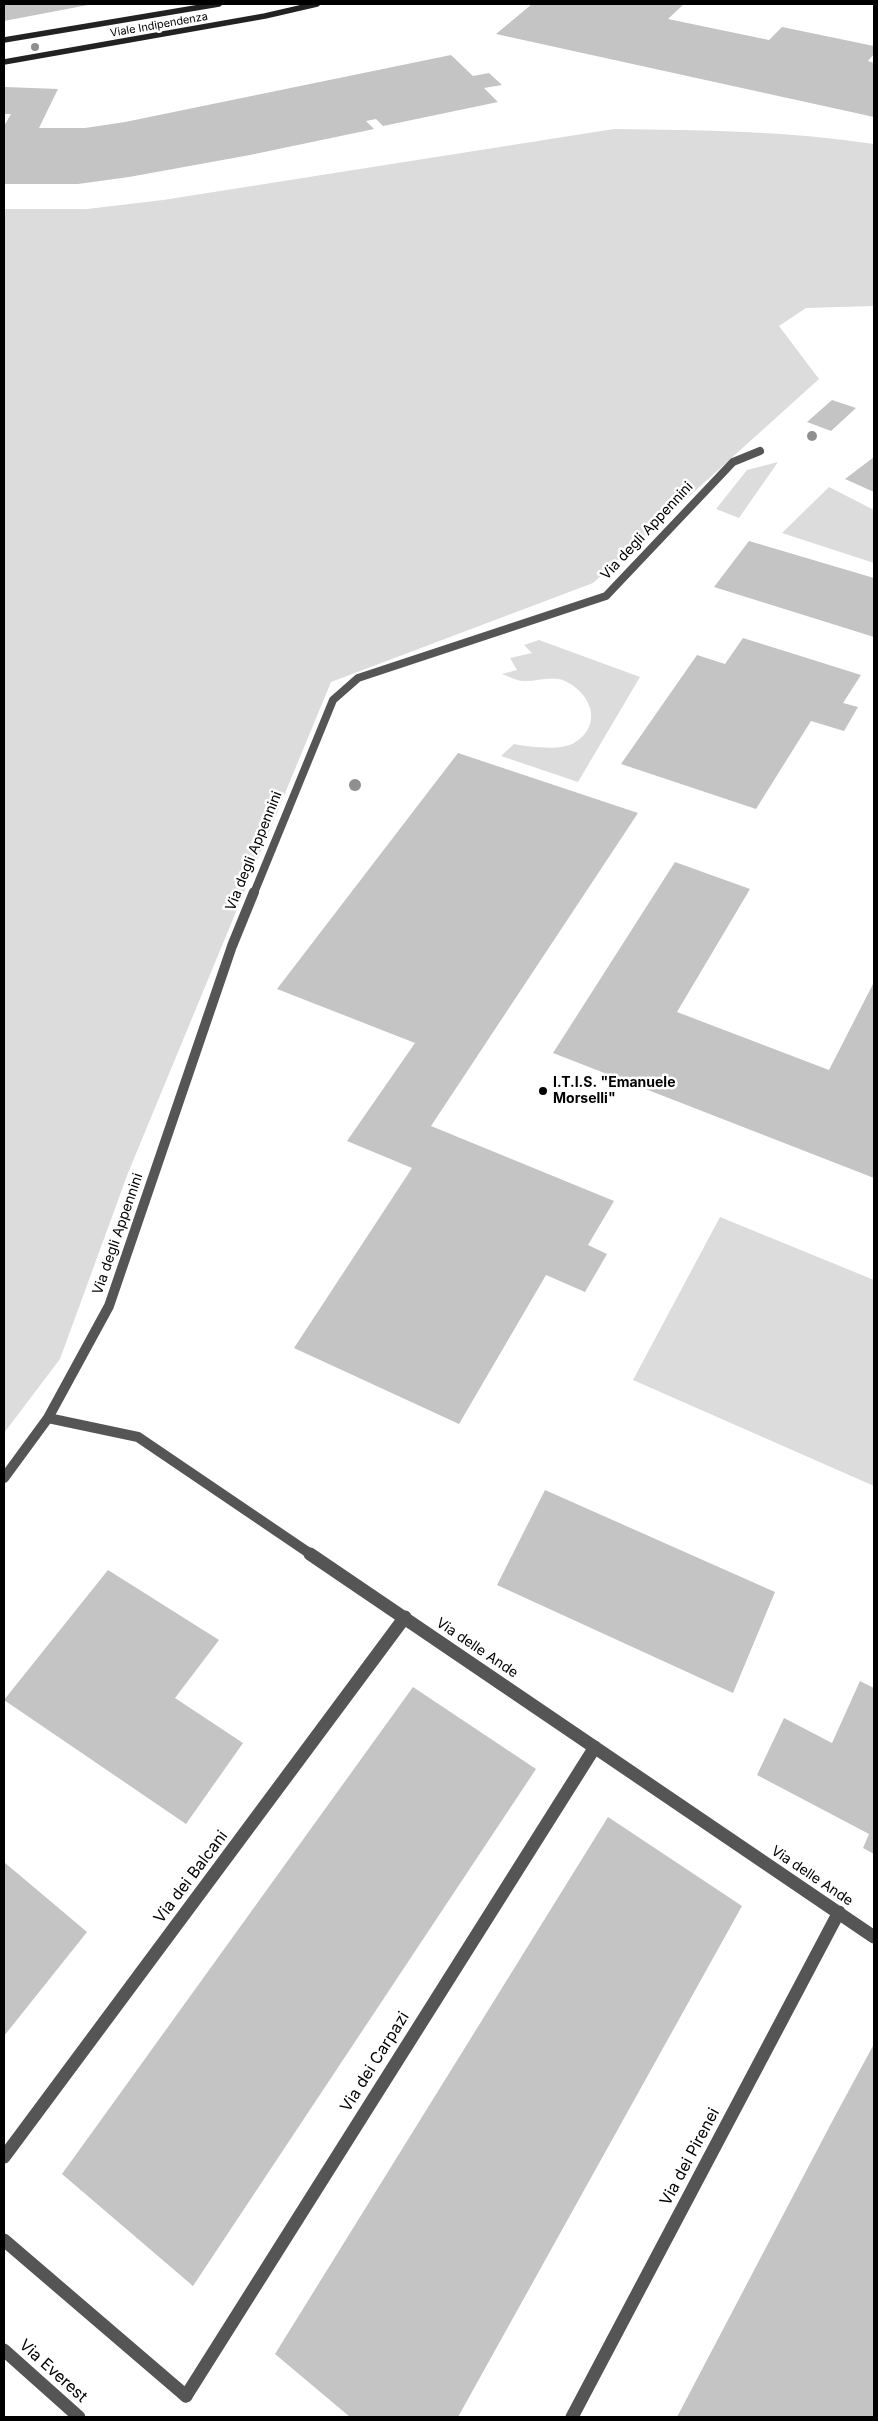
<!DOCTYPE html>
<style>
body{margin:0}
#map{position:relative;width:878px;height:2421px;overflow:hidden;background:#fff;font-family:Inter,sans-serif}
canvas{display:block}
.frame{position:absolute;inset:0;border:5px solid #000;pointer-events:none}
</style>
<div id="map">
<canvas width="878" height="2421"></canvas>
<div class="frame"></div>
</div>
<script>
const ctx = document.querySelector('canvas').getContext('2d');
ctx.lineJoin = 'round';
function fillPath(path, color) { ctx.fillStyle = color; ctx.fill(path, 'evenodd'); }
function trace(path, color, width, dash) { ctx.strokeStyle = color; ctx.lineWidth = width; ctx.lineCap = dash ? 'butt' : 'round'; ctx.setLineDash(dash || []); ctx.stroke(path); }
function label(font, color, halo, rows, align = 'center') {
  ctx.font = font + ' Inter,sans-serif'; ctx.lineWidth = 5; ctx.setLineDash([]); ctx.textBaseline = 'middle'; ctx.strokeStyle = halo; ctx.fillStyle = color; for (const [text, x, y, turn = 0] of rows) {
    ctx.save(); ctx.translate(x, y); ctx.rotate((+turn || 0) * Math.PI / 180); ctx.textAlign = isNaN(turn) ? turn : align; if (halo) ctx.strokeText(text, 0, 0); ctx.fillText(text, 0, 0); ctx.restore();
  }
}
fillPath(new Path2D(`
 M614 129C702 130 788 131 874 144V306L806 308 779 326 819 379 593 583 331 682 128 1173 60 1359 4 1433V209H87L163 200Z
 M778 462 739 518 716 509 747 470Z
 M829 487 874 510V563L782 533Z
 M539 640 640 677 578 782 501 756 514 744C530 747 560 751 574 743 604 725 591 693 565 681 552 675 536 682 523 681 517 681 508 676 502 674L517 670 510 658 532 653 524 645Z
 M720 1217 874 1280V1486L633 1380Z`), '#dcdcdc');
fillPath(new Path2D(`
 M4 4H88V5L4 21Z
 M532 4H684L668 19 769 40 782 27 874 46V54L868 61 874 63V117L496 34Z
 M451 55 473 76 489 73 502 85 484 88 498 102 383 126 376 119 366 121 374 129 250 155 129 177 78 184H4V126L11 114H4L5 87 58 89 39 128H85L125 122Z
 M832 400 856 408 831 431 807 422Z
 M874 457V492L845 479Z
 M749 541 874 578V637L714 587Z
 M743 638 861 675 843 703 858 707 844 731 811 721 756 809 621 764 697 655 725 664Z
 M458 753 638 813 431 1126 614 1201 588 1245 607 1254 585 1292 546 1275 459 1424 294 1348 412 1168 347 1141 415 1043 277 989Z
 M675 862 750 889 677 1012 829 1070 874 982V1178L553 1053Z
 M545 1490 775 1592 733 1693 497 1585Z
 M108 1570 219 1640 175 1698 243 1743 186 1824 4 1700Z
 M860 1681 874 1688V1854L863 1848 869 1834 757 1775 784 1718 832 1743Z
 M413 1687 536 1769 193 2286 62 2174Z
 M608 1817 742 1906 458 2417H350L275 2354Z
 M4 1862 87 1932 4 2036Z
 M874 2044V2417H677L835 2116Z`), '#c4c4c4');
trace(new Path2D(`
 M4 2240 186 2396`), '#555', 13);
trace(new Path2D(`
 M254 893 333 700 358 678 606 596 733 462 760 451`), '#555', 8);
trace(new Path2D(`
 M48 1418 138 1437 312 1555
 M4 1478 48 1418 109 1306 232 946 254 892`), '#555', 10);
trace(new Path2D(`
 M310 1554 874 1937
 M4 2157 405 1617
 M4 2350 79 2417
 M186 2396 595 1747
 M572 2417 839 1912`), '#555', 13);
trace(new Path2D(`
 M4 40 219 4
 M4 62 265 16 317 4`), '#222', 5.5);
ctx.fillStyle = '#8f8f8f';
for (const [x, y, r] of [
 [148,27,4],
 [35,47,4],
 [812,436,5],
 [355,785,6]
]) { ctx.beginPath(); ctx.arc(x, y, r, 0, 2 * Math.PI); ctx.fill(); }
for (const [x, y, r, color] of [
 [543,1091,5,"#000"]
]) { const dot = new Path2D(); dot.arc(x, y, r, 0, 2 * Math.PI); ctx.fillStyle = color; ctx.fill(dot); trace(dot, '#fff', 2); }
label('11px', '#000', '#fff', [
 ["Viale Indipendenza",159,25,-10]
]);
label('14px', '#000', '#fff', [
 ["Via degli Appennini",647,531,-47],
 ["Via degli Appennini",254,851,-68],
 ["Via degli Appennini",118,1234,-71],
 ["Via delle Ande",477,1648,34],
 ["Via delle Ande",812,1876,34]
]);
label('bold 14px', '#000', '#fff', [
 ["I.T.I.S. \"Emanuele",553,1083],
 ["Morselli\"",553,1099]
], 'left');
label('16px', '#000', '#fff', [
 ["Via dei Balcani",191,1877,-53],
 ["Via dei Carpazi",375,2062,-58],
 ["Via dei Pirenei",690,2157,-62],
 ["Via Everest",53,2371,42]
]);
</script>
